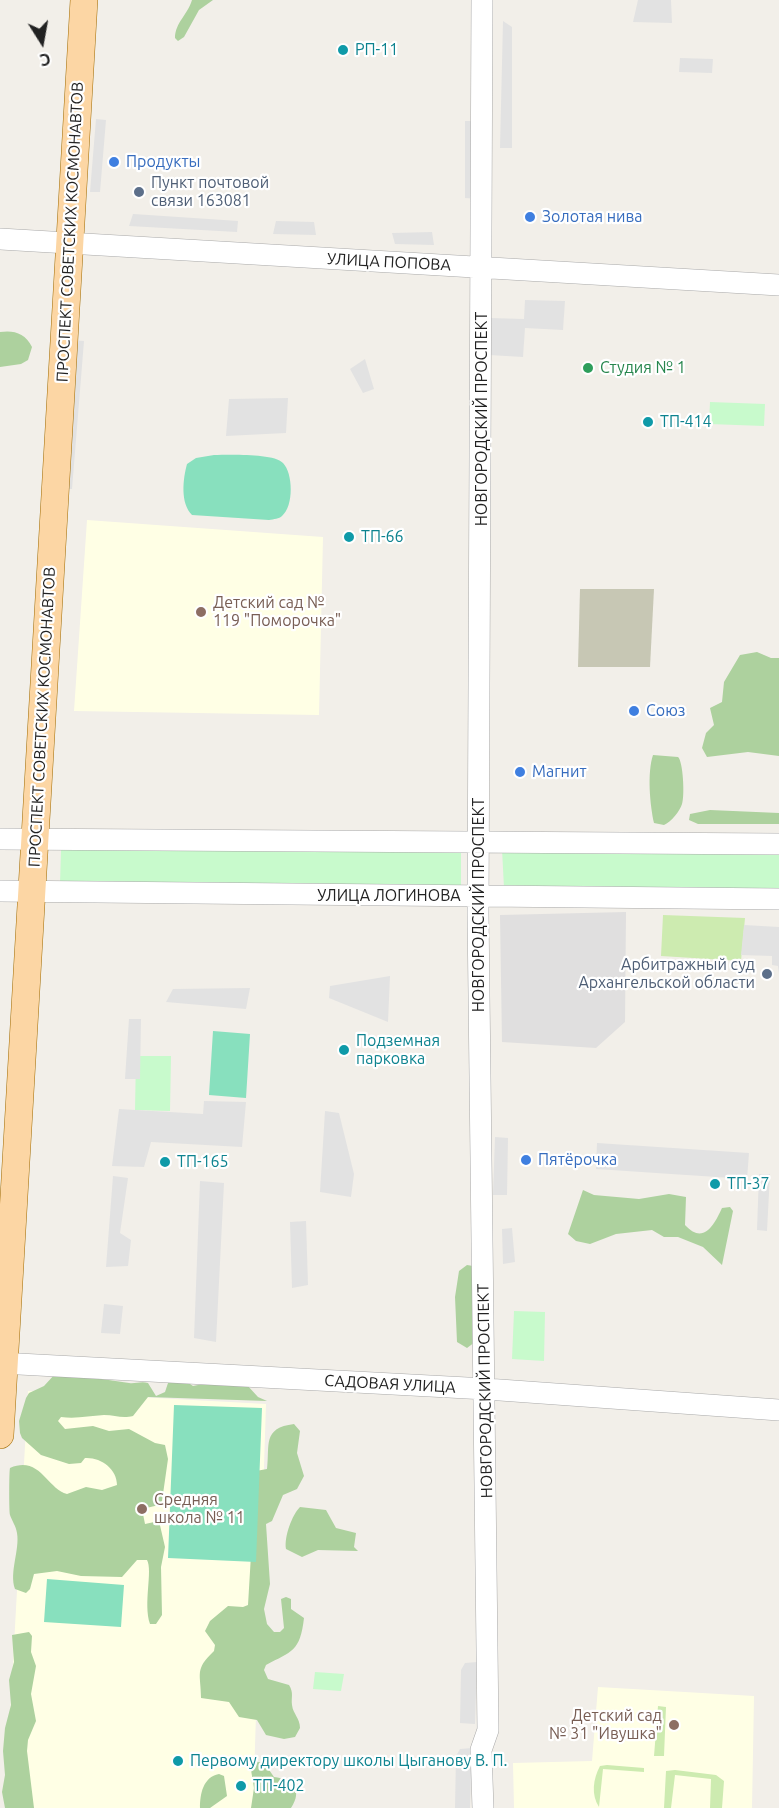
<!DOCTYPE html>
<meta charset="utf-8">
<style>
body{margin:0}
#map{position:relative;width:779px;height:1808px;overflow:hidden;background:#f2efe9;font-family:Ubuntu,sans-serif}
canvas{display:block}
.north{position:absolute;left:12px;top:12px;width:60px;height:60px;-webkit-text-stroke:4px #fff;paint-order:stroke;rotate:169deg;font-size:16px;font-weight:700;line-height:24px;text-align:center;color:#222}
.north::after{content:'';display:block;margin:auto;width:21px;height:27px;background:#222;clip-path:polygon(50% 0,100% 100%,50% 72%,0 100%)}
</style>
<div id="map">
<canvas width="779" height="1808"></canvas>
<div class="north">С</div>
</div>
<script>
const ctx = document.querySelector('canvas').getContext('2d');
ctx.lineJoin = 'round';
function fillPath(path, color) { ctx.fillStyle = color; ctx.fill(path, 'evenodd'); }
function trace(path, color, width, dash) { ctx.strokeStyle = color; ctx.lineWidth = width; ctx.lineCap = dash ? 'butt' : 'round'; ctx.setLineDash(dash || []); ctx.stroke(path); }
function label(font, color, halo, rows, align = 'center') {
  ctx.font = font + ' Ubuntu,sans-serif'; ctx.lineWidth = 4.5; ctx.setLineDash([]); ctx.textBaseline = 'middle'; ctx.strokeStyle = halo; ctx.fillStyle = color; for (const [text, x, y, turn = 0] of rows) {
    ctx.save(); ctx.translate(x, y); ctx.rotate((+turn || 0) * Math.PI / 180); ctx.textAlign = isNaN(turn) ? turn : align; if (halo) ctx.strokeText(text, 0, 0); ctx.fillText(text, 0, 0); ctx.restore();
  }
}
fillPath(new Path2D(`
 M626 912 625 1022 596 1048 502 1042 500 915Z`), '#e0dfdf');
fillPath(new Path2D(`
 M87 520 323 537 319 715 74 711Z
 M28 1391 266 1404 253 1808H5Z
 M598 1687 754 1696 752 1808H514L513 1763 592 1761Z`), '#ffffe5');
fillPath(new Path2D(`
 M580 589H654L650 667H578Z`), '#c7c7b4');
fillPath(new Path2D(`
 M663 915 745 918 741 961 661 956Z
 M658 1706 666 1707 664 1756H654Z
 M607 1765 644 1768V1772L603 1769 599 1807C591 1795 593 1779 600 1766Z
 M675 1770 716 1775 724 1781 722 1808H710L711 1779 675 1775 671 1808H664L666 1771Z`), '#cdebb0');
fillPath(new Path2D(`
 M192 0H213L199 10 184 37 178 41 175 38C175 23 188 14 192 0Z
 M0 332C14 330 25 333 32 347L28 360 21 364 0 367Z
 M757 652 771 658H779V756L748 752 707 757 702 748 706 733 714 725 710 708 722 702 724 682 740 655Z
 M653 755 678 757C683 761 685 796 682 804 680 811 671 822 664 825L654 823C650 805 647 773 653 755Z
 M710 810 779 813V824H698L689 820 690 814Z
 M583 1190 594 1195 639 1199 669 1194 686 1197 685 1225C704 1246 715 1223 722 1208L730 1207 733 1211 722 1265 703 1247 678 1237H664L652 1230 616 1234 590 1244 576 1241 568 1234Z
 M467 1265 473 1266 475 1342 467 1348 457 1342 455 1297 459 1271Z
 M55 1374C80 1376 104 1379 129 1383 135 1384 141 1381 148 1383L156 1396 165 1392 169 1380H184L193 1386 208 1383 247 1385 258 1397 267 1401 148 1397 133 1416C122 1419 115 1415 104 1415 89 1416 76 1419 61 1417L58 1421 65 1429 93 1426 109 1431 129 1429 155 1443 165 1445 168 1459 162 1501 159 1505 142 1509 145 1524 159 1521 165 1547 161 1567 162 1615 156 1624H150C143 1603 153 1571 147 1560H137L122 1577 81 1576 57 1571 34 1574 30 1589 26 1593 15 1589C9 1572 20 1550 17 1533 16 1526 12 1521 10 1515 9 1511 9 1471 10 1468 40 1455 47 1489 67 1494L86 1487 102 1490 117 1485C117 1469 101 1457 85 1458L81 1463 69 1464 41 1455 22 1438 20 1433 19 1421 26 1398 29 1393 44 1386Z
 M294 1424 300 1431 297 1453 304 1476 297 1489 283 1495 272 1521 266 1524 270 1584 264 1609 267 1624 274 1632H280L284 1628 281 1599 286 1597 291 1599V1609L304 1618C300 1652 292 1651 266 1665L264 1670 268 1679 289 1685C294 1693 291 1697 292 1705 293 1714 300 1718 300 1728L295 1737 284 1739 266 1735 257 1720 239 1717 229 1702 201 1698C201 1673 194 1670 214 1651L215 1645 205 1631 210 1621 228 1606 243 1607 248 1605 256 1471 267 1469C270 1445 262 1428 294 1424Z
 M300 1507 326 1510 336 1528 356 1533 354 1547 358 1551 318 1550 302 1557 286 1549C284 1537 292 1515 300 1507Z
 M29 1632 32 1636 31 1652 36 1666 31 1694 36 1721 28 1740 27 1751 34 1808H5L2 1792 5 1775 3 1751 5 1728 11 1705 9 1680 14 1662 12 1635Z
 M255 1761 265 1764 274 1777C293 1779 303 1790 291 1808H251L254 1788 250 1764Z
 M219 1774 224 1776 227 1796 210 1808H200C200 1794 203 1777 219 1774Z`), '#add19e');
fillPath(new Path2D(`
 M710 402 765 404 764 426 709 424Z
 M502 849 779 851V892L504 888Z
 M61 850H461V886L60 884Z
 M136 1056H171L170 1111 135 1110Z
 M514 1311 545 1312 544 1361 512 1359Z
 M315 1672 344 1674 341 1691 313 1689Z`), '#c8facc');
fillPath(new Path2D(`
 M214 455C228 455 273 453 283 463 293 473 294 506 282 516 279 519 274 519 269 520L192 515C180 503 183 479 187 464L196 458Z
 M213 1031 250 1034 246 1098 209 1095Z
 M174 1405 262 1408 256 1562 168 1558Z
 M47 1579 124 1585 121 1627 44 1622Z`), '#88e0be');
fillPath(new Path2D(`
 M638 0H671L672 23 633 22Z
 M503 21 512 27V148H500Z
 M680 58 713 59 712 73 679 72Z
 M96 119 106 120 100 192H90Z
 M465 121H476L479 199 465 198Z
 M133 214 238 221 237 232 129 226Z
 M276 221 314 222 316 235 273 234Z
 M432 232 434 245 395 244 392 233Z
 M525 300 565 301 563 330 525 328 523 357 489 355 490 318 524 319Z
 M70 340 84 341 72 489H61Z
 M365 359 374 389 363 393 350 369Z
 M288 398 286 433 226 436 229 399Z
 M744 925 779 927V974L778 966 772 965V956L741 955Z
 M390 976 388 1022 329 998 330 986Z
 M250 988 246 1009 166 1002 173 989Z
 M129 1019H141L140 1079H125Z
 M204 1101 246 1102 242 1147 151 1142 144 1167 112 1166 119 1109 203 1114Z
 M325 1111 339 1113 354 1174 351 1197 320 1192Z
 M495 1137 508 1138 507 1195H493Z
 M597 1143 749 1153 747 1179 596 1169Z
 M759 1174H770L767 1231 757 1230Z
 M113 1176 128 1178 120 1233 131 1240 128 1266 106 1267Z
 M200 1181 224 1183 216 1342 194 1338Z
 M306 1221 308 1285 292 1288 290 1222Z
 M512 1228 515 1262 503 1264 502 1229Z
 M104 1304 123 1306 120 1334 101 1333Z
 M477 1662 475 1724 460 1723 461 1670 465 1663Z
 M472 1748 470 1808H455L456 1756 460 1749Z`), '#e2e2e2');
const minor = new Path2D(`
 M482 0 478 913 488 1730 481 1750 483 1808
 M0 239 779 285
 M0 839 779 844
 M0 891 779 899
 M0 1363 486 1389 779 1410`);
const major = new Path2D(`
 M0 1435 84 0`);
trace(minor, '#a9a9a9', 22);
trace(major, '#a06b00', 28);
trace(minor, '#fff', 21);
trace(major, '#fcd6a4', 27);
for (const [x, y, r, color] of [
 [343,50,6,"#0f9aa8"],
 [114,162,6,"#3f7fe0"],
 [139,192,6,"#5c6f8a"],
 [530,217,6,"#3f7fe0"],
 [588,368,6,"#2e9e5b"],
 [648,422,6,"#0f9aa8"],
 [349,537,6,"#0f9aa8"],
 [201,612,6,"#8d6e63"],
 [634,711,6,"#3f7fe0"],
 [520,772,6,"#3f7fe0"],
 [767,974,6,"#5c6f8a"],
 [344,1050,6,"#0f9aa8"],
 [526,1160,6,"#3f7fe0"],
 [165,1162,6,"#0f9aa8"],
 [715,1184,6,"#0f9aa8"],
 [142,1509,6,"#8d6e63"],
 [674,1725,6,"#8d6e63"],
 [178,1761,6,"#0f9aa8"],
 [241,1786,6,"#0f9aa8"]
]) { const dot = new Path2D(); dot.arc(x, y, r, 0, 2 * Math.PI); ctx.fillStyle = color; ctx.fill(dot); trace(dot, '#fff', 2); }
label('16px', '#0d838f', '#fff', [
 ["РП-11",355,50],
 ["ТП-414",660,422],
 ["ТП-66",361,537],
 ["Подземная",356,1041],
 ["парковка",356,1059],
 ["ТП-165",177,1162],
 ["ТП-37",727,1184],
 ["Первому директору школы Цыганову В. П.",190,1761],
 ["ТП-402",253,1786]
], 'left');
label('16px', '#366cbe', '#fff', [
 ["Продукты",126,162],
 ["Золотая нива",542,217],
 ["Союз",646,711],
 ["Магнит",532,772],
 ["Пятёрочка",538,1160]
], 'left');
label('16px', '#4e5e75', '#fff', [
 ["Пункт почтовой",151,183],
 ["связи 163081",151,201],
 ["Арбитражный суд",755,965,"right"],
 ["Архангельской области",755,983,"right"]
], 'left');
label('16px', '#222', '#fff', [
 ["ПРОСПЕКТ СОВЕТСКИХ КОСМОНАВТОВ",70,232,-87],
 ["УЛИЦА ПОПОВА",389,262,3],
 ["НОВГОРОДСКИЙ ПРОСПЕКТ",482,419,-90],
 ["ПРОСПЕКТ СОВЕТСКИХ КОСМОНАВТОВ",42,717,-87],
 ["УЛИЦА ЛОГИНОВА",389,896],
 ["НОВГОРОДСКИЙ ПРОСПЕКТ",479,905,-90],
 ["САДОВАЯ УЛИЦА",390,1384,3],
 ["НОВГОРОДСКИЙ ПРОСПЕКТ",485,1391,-91]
]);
label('16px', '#27864d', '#fff', [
 ["Студия № 1",600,368]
], 'left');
label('16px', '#785e54', '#fff', [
 ["Детский сад №",213,603],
 ["119 \"Поморочка\"",213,621],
 ["Средняя",154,1500],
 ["школа № 11",154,1518],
 ["Детский сад",662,1716,"right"],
 ["№ 31 \"Ивушка\"",662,1734,"right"]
], 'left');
</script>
